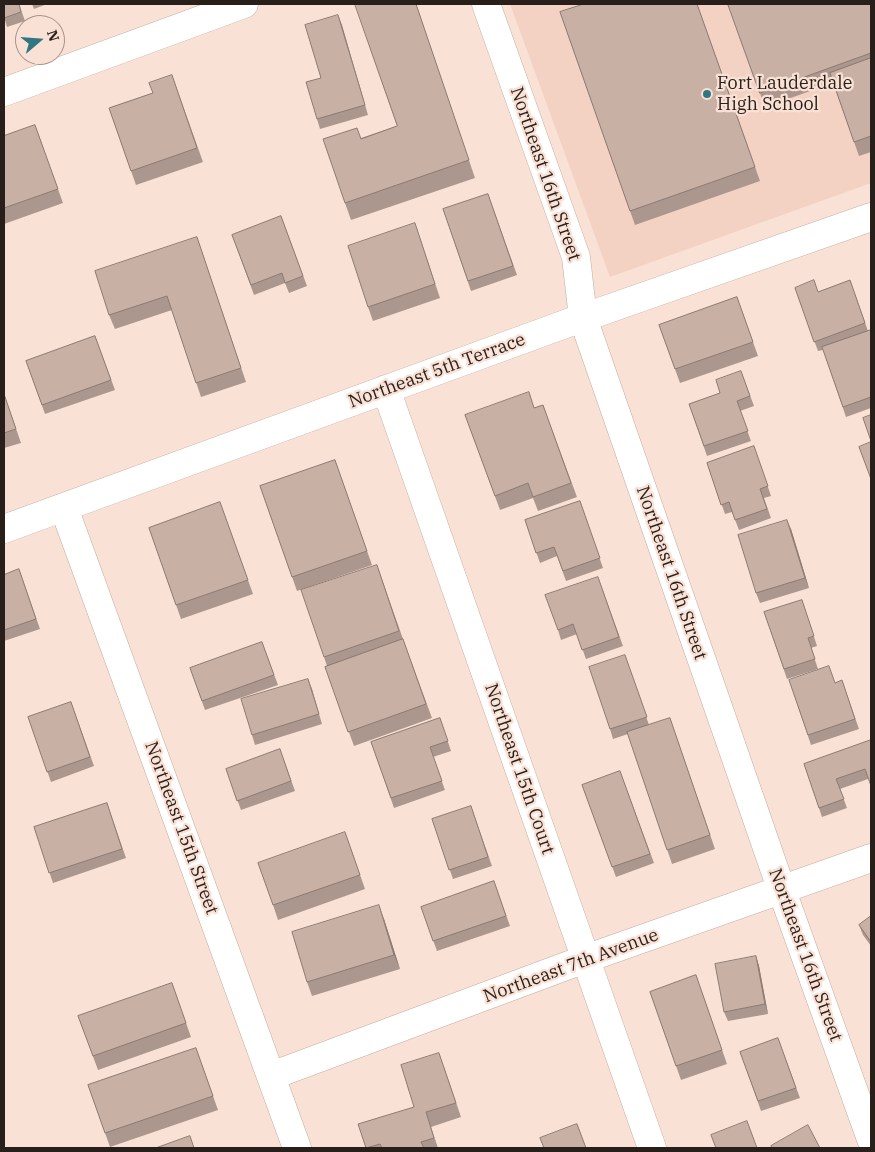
<!DOCTYPE html>
<style>
body{margin:0}
#map{position:relative;width:875px;height:1152px;overflow:hidden;background:#fae1d5;font-family:"IBM Plex Serif",serif}
canvas{display:block}
.frame{position:absolute;inset:0;border:5px solid #281f1a;pointer-events:none}
.north{position:absolute;left:15px;top:15px;width:50px;height:50px;box-sizing:border-box;background:#fae1d5;border:1px solid #a6938a;border-radius:50%;rotate:72deg;font-size:14px;font-weight:700;line-height:20px;text-align:center;color:#281f1a}
.north::after{content:'';display:block;margin:auto;width:18px;height:22px;background:#2f7781;clip-path:polygon(50% 0,100% 100%,50% 72%,0 100%)}
</style>
<div id="map">
<canvas width="875" height="1152"></canvas>
<div class="frame"></div>
<div class="north">N</div>
</div>
<script>
const ctx = document.querySelector('canvas').getContext('2d');
ctx.lineJoin = 'round';
function fillPath(path, color) { ctx.fillStyle = color; ctx.fill(path, 'evenodd'); }
function trace(path, color, width, dash) { ctx.strokeStyle = color; ctx.lineWidth = width; ctx.lineCap = dash ? 'butt' : 'round'; ctx.setLineDash(dash || []); ctx.stroke(path); }
function label(font, color, halo, rows, align = 'center') {
  ctx.font = font + ' "IBM Plex Serif",serif'; ctx.lineWidth = 4.5; ctx.setLineDash([]); ctx.textBaseline = 'middle'; ctx.strokeStyle = halo; ctx.fillStyle = color; for (const [text, x, y, turn = 0] of rows) {
    ctx.save(); ctx.translate(x, y); ctx.rotate((+turn || 0) * Math.PI / 180); ctx.textAlign = isNaN(turn) ? turn : align; if (halo) ctx.strokeText(text, 0, 0); ctx.fillText(text, 0, 0); ctx.restore();
  }
}
fillPath(new Path2D(`
 M510 4H871V183L610 277Z`), '#f3d2c4');
const minor = new Path2D(`
 M486 4 576 257 583 318 782 891 871 1139
 M4 92 244 4
 M386 389 652 1148
 M64 508 297 1148
 M4 529 568 323 871 217
 M271 1076 585 959 871 858`);
trace(minor, '#c4ada1', 29);
trace(minor, '#fff', 28);
fillPath(new Path2D(`
 M19 4 25 21 7 27 4 17Z
 M32 4H47L34 9Z
 M416 4 475 178 351 220 345 203 361 138 397 126Z
 M697 4 760 181 635 225 560 12Z
 M728 4H871V152L859 156 833 83 765 107Z
 M338 15 368 115 320 129 317 119 321 78Z
 M172 75 203 162 136 185 109 108 153 93Z
 M35 125 63 203 4 224V136Z
 M488 194 517 275 471 291 443 209Z
 M281 216 307 286 289 293 285 283 254 295 232 235Z
 M197 237 246 382 201 397 172 310 115 329 109 315Z
 M420 238 440 298 373 321 368 307Z
 M850 280 868 331 871 330V408L846 417 823 350 818 351 795 288 818 292Z
 M737 297 758 356 680 383 659 325Z
 M95 336 115 390 45 414 26 361Z
 M741 371 754 406 740 411 751 441 707 456 689 404 720 393Z
 M4 394 21 443 4 448Z
 M543 405 577 497 538 511 533 498 500 510 465 415 534 408Z
 M754 446 771 496 764 498 771 518 739 530 732 512 725 514 707 463Z
 M335 460 372 565 297 591 260 486Z
 M580 501 603 568 566 581 557 556 540 563 525 520Z
 M220 502 253 594 181 619 149 528Z
 M791 529 809 588 760 603 756 593Z
 M377 565 403 639 432 718 354 746 325 667 327 666 324 657Z
 M19 569 40 629 4 641V575Z
 M598 577 623 646 586 659 577 634 561 640 558 630Z
 M802 600 817 646 811 648 818 669 787 679 764 612Z
 M262 642 278 685 205 710 190 668Z
 M625 655 649 725 670 718 715 849 672 864 628 734 613 739 610 729Z
 M308 679 322 724 255 745 252 735Z
 M789 680 835 683 842 680 859 729 811 745Z
 M71 702 94 766 51 782 28 717Z
 M440 718 451 751 433 757 445 790 394 808 371 742Z
 M871 740 868 779 840 789 847 808 822 817 804 764Z
 M280 749 295 791 241 810 226 769Z
 M620 771 654 863 616 877 582 785Z
 M107 803 126 858 53 883 34 827Z
 M471 806 492 866 453 879 432 819Z
 M345 832 365 889 278 920 273 905Z
 M494 881 510 926 437 951 421 907Z
 M871 916V946L863 935 859 925Z
 M384 919 400 969 312 996 307 982Z
 M756 956 759 966 768 1014 728 1021 724 1012Z
 M696 975 727 1064 681 1080 650 992Z
 M172 983 191 1037 98 1070 78 1016Z
 M778 1038 800 1098 761 1111 740 1052Z
 M196 1048 218 1110 110 1147 88 1085Z
 M444 1067 461 1117 431 1127 438 1148H366L414 1107Z`), '#ac978e');
fillPath(new Path2D(`
 M338 15 342 25 368 115Z
 M787 520 791 529 809 588 805 578Z
 M308 679 312 689 322 724 319 714Z
 M379 905 384 919 400 969 394 955Z
 M756 956 759 966 768 1014 765 1004Z`), '#8c7b74');
const building = new Path2D(`
 M4 4H19L21 12 4 18Z
 M355 4H416L469 160 345 203 323 139 357 128 361 139 397 126Z
 M584 4H697L755 167 630 211 560 12Z
 M728 4H871V53L760 93Z
 M338 15 365 105 317 119 306 82 321 78 305 25Z
 M871 58V136L854 142 830 73Z
 M172 75 197 148 131 171 109 108 153 93 149 83Z
 M35 125 58 189 4 208V136Z
 M488 194 513 266 468 281 443 209Z
 M281 216 303 276 285 283 282 273 251 285 232 235Z
 M415 223 435 284 368 307 348 246Z
 M197 237 241 368 196 383 167 296 109 315 95 271Z
 M814 280 818 292 850 280 865 323 814 342 795 288Z
 M737 297 753 342 675 369 659 325Z
 M871 330V397L843 407 822 347Z
 M95 336 111 380 42 405 26 361Z
 M741 371 750 396 737 401 748 431 704 446 689 404 720 393 716 380Z
 M529 392 534 408 543 405 571 483 533 497 528 483 495 496 465 415Z
 M4 394 16 429 4 433Z
 M871 415V441L863 418Z
 M871 442V479L859 447Z
 M754 446 768 486 760 489 767 509 735 520 729 502 721 505 707 463Z
 M335 460 367 551 292 577 260 486Z
 M580 501 600 558 563 571 554 547 536 553 525 520Z
 M220 502 248 580 176 605 149 528Z
 M787 520 805 578 756 593 738 535Z
 M377 565 399 631 324 657 301 590Z
 M19 569 36 619 4 630V575Z
 M598 577 619 637 582 650 573 624 558 630 545 595Z
 M802 600 814 636 808 638 815 659 784 669 764 612Z
 M403 639 426 704 348 732 325 667Z
 M262 642 274 675 202 701 190 668Z
 M625 655 647 717 610 729 589 667Z
 M829 666 835 683 842 680 855 719 808 735 789 680Z
 M308 679 319 714 252 735 241 699Z
 M71 702 90 757 47 772 28 717Z
 M440 718 448 741 430 747 442 781 391 798 371 742Z
 M670 718 710 835 667 850 627 732Z
 M871 740V786L865 769 836 779 844 799 819 808 804 764Z
 M280 749 291 781 237 801 226 769Z
 M620 771 650 854 612 867 582 785Z
 M107 803 122 849 49 873 34 827Z
 M471 806 488 857 449 870 432 819Z
 M345 832 360 875 273 905 258 863Z
 M494 881 506 916 433 941 421 907Z
 M379 905 394 955 307 982 292 932Z
 M871 916V942L859 925Z
 M756 956 765 1004 724 1012 715 964Z
 M696 975 722 1050 676 1066 650 992Z
 M172 983 186 1023 93 1056 78 1016Z
 M778 1038 796 1088 758 1101 740 1052Z
 M196 1048 213 1096 105 1133 88 1085Z
 M439 1053 456 1103 426 1112 434 1138 421 1142 424 1148H382L380 1144 366 1148 358 1124 414 1107 401 1065Z
 M747 1121 757 1148H716L711 1135Z
 M577 1124 586 1148H544L540 1138Z
 M808 1125 820 1148H772L771 1146Z
 M190 1136 194 1148H156Z`);
fillPath(building, '#c8b0a5');
trace(building, '#8c7b74', 1);
for (const [x, y, r, color] of [
 [707,94,5,"#2f7781"]
]) { const dot = new Path2D(); dot.arc(x, y, r, 0, 2 * Math.PI); ctx.fillStyle = color; ctx.fill(dot); trace(dot, '#fae1d5', 2); }
label('18px', '#281f1a', '#fae1d5', [
 ["Fort Lauderdale",717,84],
 ["High School",717,105]
], 'left');
label('18px', '#281f1a', '#fae1d5', [
 ["Northeast 16th Street",545,174,71],
 ["Northeast 5th Terrace",437,371,-20],
 ["Northeast 16th Street",671,573,71],
 ["Northeast 15th Court",519,769,71],
 ["Northeast 15th Street",181,828,70],
 ["Northeast 16th Street",805,955,70],
 ["Northeast 7th Avenue",571,966,-20]
]);
</script>
